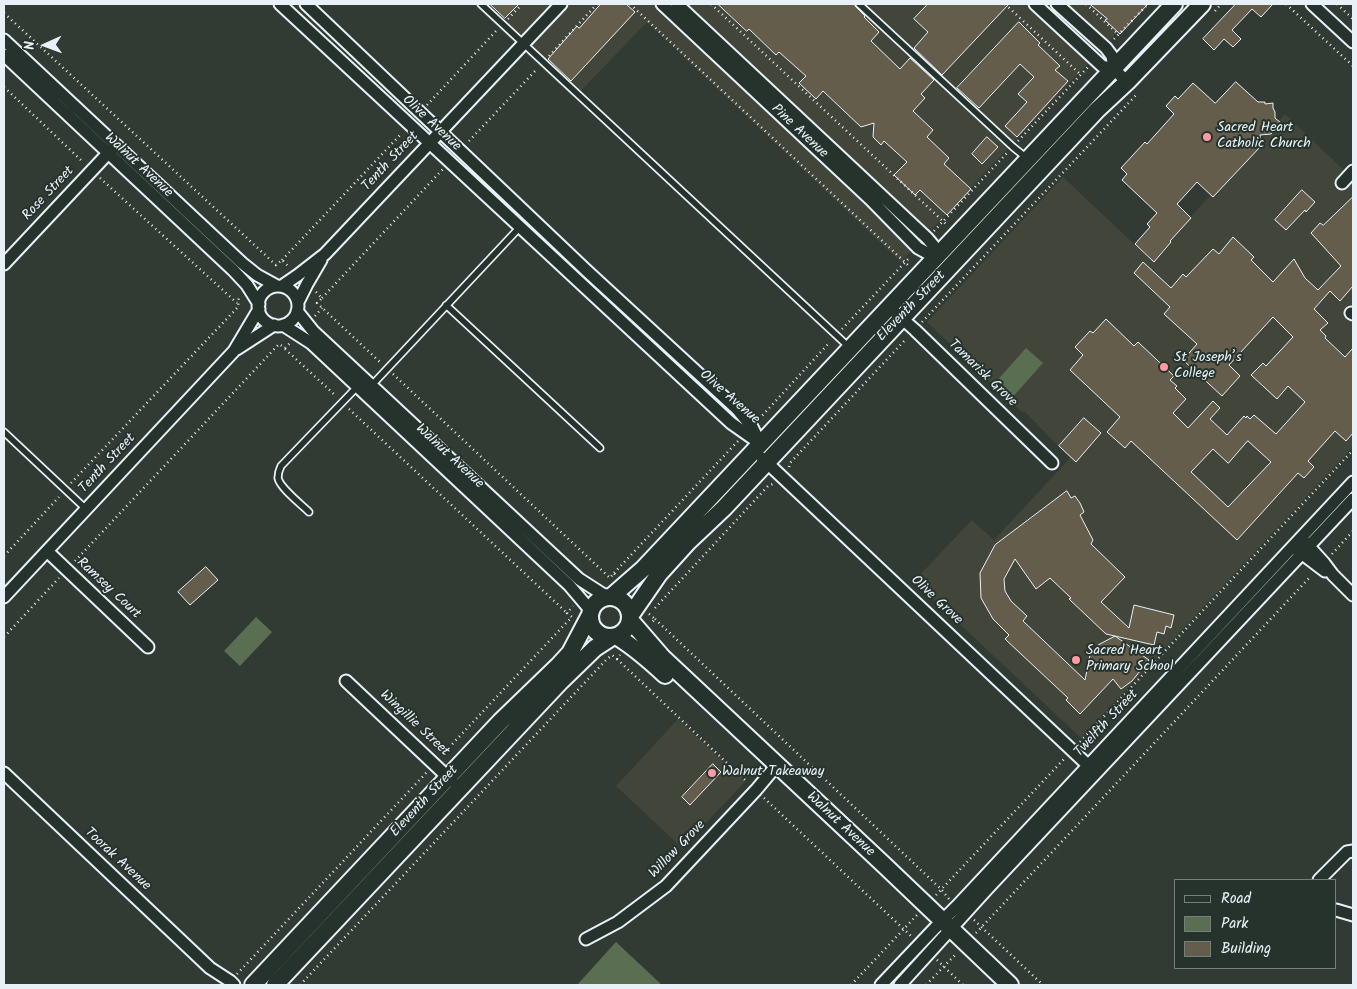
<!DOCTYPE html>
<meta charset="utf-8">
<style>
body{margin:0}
#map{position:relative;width:1357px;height:989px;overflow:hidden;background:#323b33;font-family:Kalam,sans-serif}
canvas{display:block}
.frame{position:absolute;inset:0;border:5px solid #e8f1f8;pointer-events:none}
.legend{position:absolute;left:1174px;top:879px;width:162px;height:90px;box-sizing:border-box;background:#26332d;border:1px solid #747f7e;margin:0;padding:6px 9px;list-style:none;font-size:15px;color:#e8f1f8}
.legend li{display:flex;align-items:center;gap:10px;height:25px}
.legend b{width:25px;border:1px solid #747f7e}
.north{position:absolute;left:20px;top:20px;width:50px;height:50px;-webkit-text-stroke:4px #26332d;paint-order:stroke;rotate:268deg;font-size:14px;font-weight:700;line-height:20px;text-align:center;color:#e8f1f8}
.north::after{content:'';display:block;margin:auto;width:18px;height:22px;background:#e8f1f8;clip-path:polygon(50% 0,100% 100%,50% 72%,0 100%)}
</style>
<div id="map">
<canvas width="1357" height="989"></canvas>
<div class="frame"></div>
<ul class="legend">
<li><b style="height:6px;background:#26332d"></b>Road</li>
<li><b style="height:14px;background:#5a6e51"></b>Park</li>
<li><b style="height:14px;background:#645d4c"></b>Building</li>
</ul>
<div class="north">N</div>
</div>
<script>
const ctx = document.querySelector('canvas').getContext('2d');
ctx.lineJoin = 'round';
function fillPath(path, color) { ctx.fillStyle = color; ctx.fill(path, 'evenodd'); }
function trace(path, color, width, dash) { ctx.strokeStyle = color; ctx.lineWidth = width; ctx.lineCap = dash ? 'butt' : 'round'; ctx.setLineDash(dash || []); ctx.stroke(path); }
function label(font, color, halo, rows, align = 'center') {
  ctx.font = font + ' Kalam,sans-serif'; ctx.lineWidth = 4; ctx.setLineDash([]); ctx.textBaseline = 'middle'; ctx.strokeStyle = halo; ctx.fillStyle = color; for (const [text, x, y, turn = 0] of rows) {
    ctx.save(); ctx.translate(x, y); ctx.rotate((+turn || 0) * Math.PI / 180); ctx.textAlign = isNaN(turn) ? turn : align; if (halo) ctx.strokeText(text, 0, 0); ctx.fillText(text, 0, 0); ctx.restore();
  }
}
fillPath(new Path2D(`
 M473 4H1144L901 262 647 22 574 98Z
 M1285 114 1353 179V447L1081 738 914 581 972 520 994 540 1070 458 1024 411 1022 412 927 322 1063 177 1151 260Z
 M678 719 745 782 682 848 616 786Z`), '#41453a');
fillPath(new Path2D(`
 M1026 348 1043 363 1010 400 994 384Z
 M256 617 272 632 240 666 224 651Z
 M616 942 662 985H577Z`), '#5a6e51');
const building = new Path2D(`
 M490 4H519L505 18Z
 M601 4H626L635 12 571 81 548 59 577 26 579 28Z
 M718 4H854L856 7 865 16 864 17 879 32 871 41 900 69 910 58 934 80 921 94 925 98 913 111 933 130 927 137 949 158 944 164 971 189 947 215 920 190 915 195 894 175 907 162 884 141 881 145 873 137 874 123 861 127 823 91 816 99 799 83 806 76 779 52 776 55 749 29 747 31Z
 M928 4H1009L942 75 914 48 928 32 914 19Z
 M1090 4H1148L1120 34 1105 20 1107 19Z
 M1236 4H1273L1261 17 1252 9 1232 30 1241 39 1233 47 1224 39 1214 50 1203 39Z
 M1019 22 1040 43 1038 45 1060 66 1055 70 1068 81 1017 137 1005 126 1027 102 1018 94 1034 77 1020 64 979 108 957 88Z
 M1236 82 1258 102H1265V104L1273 103V108L1275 112V118L1281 123 1271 134 1260 135 1261 146 1213 197 1197 182 1177 204 1191 218 1170 241 1171 242 1154 262 1135 244 1150 227 1147 224 1157 213 1122 180 1127 174 1121 168 1145 142 1147 144 1174 114 1166 106 1175 96 1178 99 1193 83 1215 103Z
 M987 137 998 147 982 164 972 154Z
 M1302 190 1315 202 1306 212 1305 210 1286 230 1275 220Z
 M1353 197V286L1340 301 1330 291 1314 309 1328 323 1320 330 1326 336 1325 338 1345 357 1353 348V433L1346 441 1335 431 1308 461 1314 467 1304 478 1298 473 1237 540 1131 441 1125 448 1107 432 1120 417 1070 370 1083 355 1075 347 1090 331 1093 333 1106 319 1134 346 1138 342 1174 376 1170 380 1177 386 1175 388 1186 399 1173 413 1188 428 1213 401 1220 408 1210 419 1227 435 1244 416 1246 418 1247 416 1250 419 1254 415 1276 434 1305 402 1288 386 1277 399 1251 375 1263 363 1266 366 1293 337 1273 317 1229 365 1240 376 1222 396 1183 360 1197 344 1164 314 1170 307 1134 273 1143 262 1171 288 1183 274 1186 277 1213 249 1219 254 1233 237 1254 257 1251 260 1273 282 1294 259 1305 278 1318 290 1341 266 1311 233 1320 223 1323 225ZM1248 441 1271 462 1228 507 1191 472 1213 449 1228 463Z
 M1084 418 1101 433 1076 462 1059 446Z
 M1067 491 1071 498 1075 496 1080 503 1084 512 1080 515 1093 540 1091 544 1125 577 1101 602 1129 628 1134 605 1174 615 1171 628 1166 626 1164 634 1157 632 1154 645 1106 634 1069 599 1071 598 1050 578 1036 589 1015 559 1004 579 1005 591 1011 601 1027 616 1023 621 1085 680 1090 655 1092 651 1098 645 1115 636 1149 660 1132 681 1121 689 1113 679 1080 714 1066 700 1068 698 1005 639 1009 635 993 619 981 598 980 573 995 545Z
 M206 567 218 580 190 605 178 592Z
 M713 764 721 772 690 805 682 797Z`);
fillPath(building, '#645d4c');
trace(building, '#e8f1f8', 1);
const lane = new Path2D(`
 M481 4 850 348
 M859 4 1013 147 1028 159
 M446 305 600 448
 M372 385 520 227
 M4 432 86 509
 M309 512C301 504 280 488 278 478 278 474 279 470 281 466L357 387`);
const street = new Path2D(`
 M280 4 731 423 761 444
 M306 4 587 271 737 409 752 427 759 441
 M662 4 870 199 918 248 927 253 938 256
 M677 4 927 238 933 245 938 256
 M1035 4 1102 66 1114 69 1127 82
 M1057 4 1106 48 1112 56 1114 69
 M1312 4 1353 42
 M4 40 242 263 257 275 277 286
 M4 55 233 270 247 285 259 304
 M1342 183 1353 171
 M4 264 113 148
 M282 286 298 275 325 254 561 4
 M258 306a20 20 0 1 1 40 0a20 20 0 1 1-40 0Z
 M298 302 307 284 321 260
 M889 307 915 330 1052 463
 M297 311 313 331 564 565 579 579 607 597
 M1351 313 1353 314
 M283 325 311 343 569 585 591 611
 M237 349 274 325
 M762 458 1093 770
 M1304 541 1324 563 1333 575 1353 595
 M1296 549 1325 571
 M47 551 148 647
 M4 597 234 351 259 309
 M346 681 452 781
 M4 773 210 968 230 981 234 985
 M1319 880 1347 852 1353 851
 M1336 910 1353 915
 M586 939 618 922 666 886 756 790 777 765
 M881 985 935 928 957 906 1353 482
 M900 985 988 888 1353 499`);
const secondary = new Path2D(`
 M611 597 643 569 1174 4
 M590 617a20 20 0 1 1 40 0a20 20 0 1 1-40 0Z
 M630 616 659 574 688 542 724 508 1097 110 1127 82 1202 4
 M630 620 662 657 882 863 1010 985
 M616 636C634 647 649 660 665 675
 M253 985 500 722 559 665 570 653 590 615
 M275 985 561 681 595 648 612 637`);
trace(lane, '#e8f1f8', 9);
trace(street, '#e8f1f8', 15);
trace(secondary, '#e8f1f8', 20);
trace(new Path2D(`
 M630 4 909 266
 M711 4 947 225
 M1005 4 1081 75
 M1086 4 1119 35
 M1286 4 1353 66
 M1337 4 1353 19
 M1215 11 1221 4
 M4 13 276 265 282 260 290 268
 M508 19 522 4
 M1114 39 1148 4
 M549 56 597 4
 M4 87 83 162
 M427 105 497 30
 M469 141 537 69
 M1018 141 1088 67
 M100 178 237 303
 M934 231 1007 153
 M282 260 402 133
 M316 292 322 298 317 303 382 364
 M322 298 443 169
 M315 316 322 308
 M922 322 1138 93
 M842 329 910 257
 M285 349 336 396
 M393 374 610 578 614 573 616 576
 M349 409 567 613
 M759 419 830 342
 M789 467 790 463 906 339
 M71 483 238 307 239 295
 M1332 554 1353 531
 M4 556 59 497
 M75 561 279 344 285 348 291 342
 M614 573 738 441
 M655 608 768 486 773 484
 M649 614 655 619 650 624
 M655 619 941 889 949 899
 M4 637 59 578
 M617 659 747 782
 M1080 742 1353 450
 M442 755 568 621 572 617 567 613 573 606
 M764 798 911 936
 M936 895 1064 759
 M974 920 1043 985
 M976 933 1311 576
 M937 960 963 985
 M237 974 427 772
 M300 985 606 660 612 655 617 659 620 655
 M851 985 917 915
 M926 985 957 953`), '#e8f1f8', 2.5, [1, 4]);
trace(lane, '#26332d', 5.5);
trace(street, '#26332d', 11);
trace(secondary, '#26332d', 16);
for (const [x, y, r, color] of [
 [1207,137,5,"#ff9aa2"],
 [1164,367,5,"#ff9aa2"],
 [1076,660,5,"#ff9aa2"],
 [712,773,5,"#ff9aa2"]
]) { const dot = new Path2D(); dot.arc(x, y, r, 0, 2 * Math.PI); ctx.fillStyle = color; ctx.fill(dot); trace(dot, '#26332d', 2); }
label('14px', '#e8f1f8', '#26332d', [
 ["Olive Avenue",431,124,43],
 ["Pine Avenue",799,132,43],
 ["Tenth Street",391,162,-47],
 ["Walnut Avenue",138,166,43],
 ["Rose Street",49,194,-47],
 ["Eleventh Street",912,307,-46],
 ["Tamarisk Grove",982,374,44],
 ["Olive Avenue",729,398,41],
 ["Walnut Avenue",449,457,43],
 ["Tenth Street",108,464,-47],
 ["Ramsey Court",108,589,43],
 ["Olive Grove",936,601,43],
 ["Wingillie Street",414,724,43],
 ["Twelfth Street",1107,724,-47],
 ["Eleventh Street",425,802,-47],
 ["Walnut Avenue",840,825,43],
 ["Willow Grove",678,850,-46],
 ["Toorak Avenue",117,860,43]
]);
label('14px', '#e8f1f8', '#26332d', [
 ["Sacred Heart",1217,129],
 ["Catholic Church",1217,145],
 ["St Joseph’s",1174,359],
 ["College",1174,375],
 ["Sacred Heart",1086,652],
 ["Primary School",1086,668],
 ["Walnut Takeaway",722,773]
], 'left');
</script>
